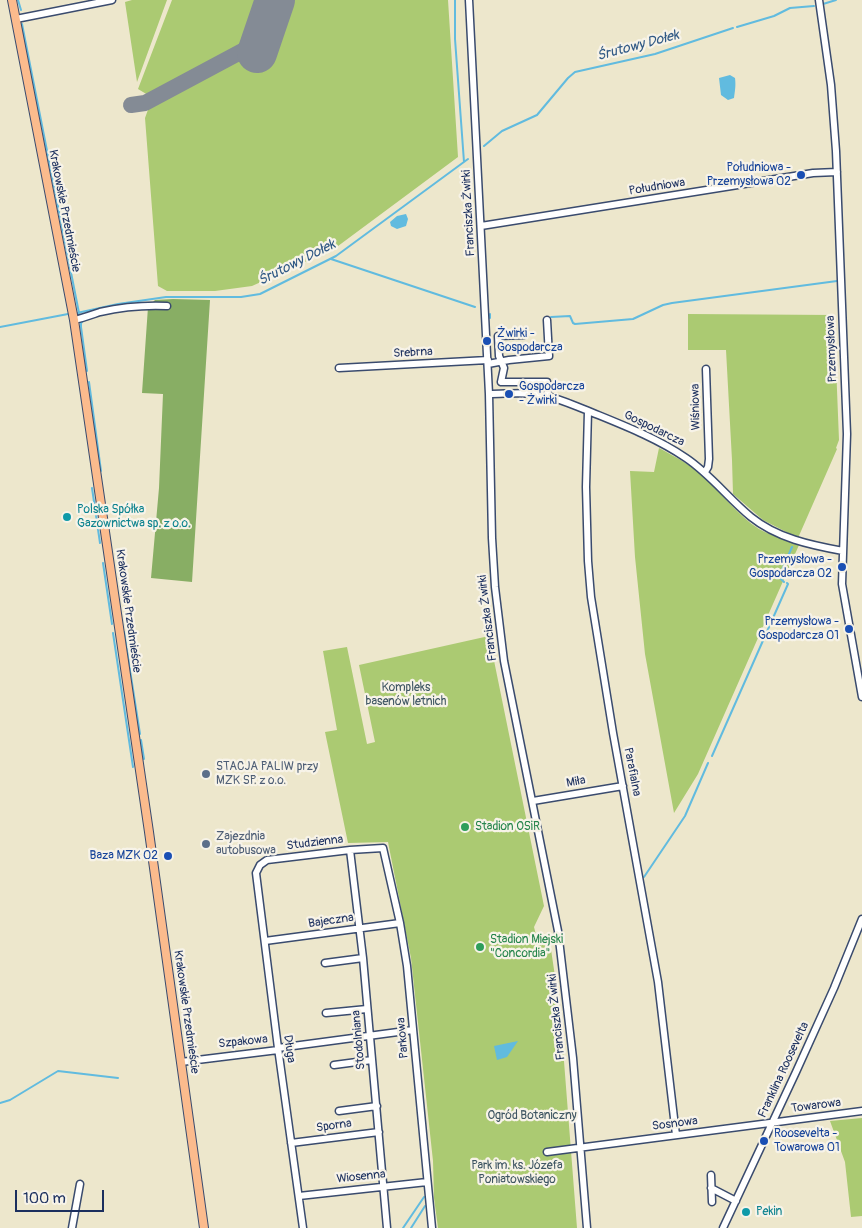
<!DOCTYPE html>
<meta charset="utf-8">
<style>
body{margin:0}
#map{position:relative;width:862px;height:1228px;overflow:hidden;background:#ede7cc;font-family:Pangolin,sans-serif}
canvas{display:block}
.scale{position:absolute;left:15px;top:1190px;width:89px;height:22px;box-sizing:border-box;border:2px solid #1b2f5e;border-top:0;padding-left:6px;font-size:15px;line-height:18px;white-space:nowrap;color:#1b2f5e;-webkit-text-stroke:4px #f7f3e8;paint-order:stroke}
</style>
<div id="map">
<canvas width="862" height="1228"></canvas>
<div class="scale">100 m</div>
</div>
<script>
const ctx = document.querySelector('canvas').getContext('2d');
ctx.lineJoin = 'round';
function fillPath(path, color) { ctx.fillStyle = color; ctx.fill(path, 'evenodd'); }
function trace(path, color, width, dash) { ctx.strokeStyle = color; ctx.lineWidth = width; ctx.lineCap = dash ? 'butt' : 'round'; ctx.setLineDash(dash || []); ctx.stroke(path); }
function label(font, color, halo, rows, align = 'center') {
  ctx.font = font + ' Pangolin,sans-serif'; ctx.lineWidth = 4.5; ctx.setLineDash([]); ctx.textBaseline = 'middle'; ctx.strokeStyle = halo; ctx.fillStyle = color; for (const [text, x, y, turn = 0] of rows) {
    ctx.save(); ctx.translate(x, y); ctx.rotate((+turn || 0) * Math.PI / 180); ctx.textAlign = isNaN(turn) ? turn : align; if (halo) ctx.strokeText(text, 0, 0); ctx.fillText(text, 0, 0); ctx.restore();
  }
}
fillPath(new Path2D(`
 M132 0H167L137 82 125 2Z
 M172 0H261L247 43 148 95 138 89Z
 M282 0H448L458 157 334 249 252 286 215 291H167L158 286 145 118 149 107 244 57 267 63Z
 M688 314 834 315 839 440 836 448 837 449 798 538 763 520 733 494 732 460 726 350H688Z
 M659 448C675 457 692 465 705 478 723 494 738 516 759 529 772 536 786 540 799 545L698 774 674 813 645 654 635 557 630 471 654 472Z
 M489 636 544 906 534 927 536 935 549 936 560 1010 577 1228H438L434 1198 433 1161 411 958 388 842 348 843 325 732 337 730 323 651 347 647 367 744 375 742 359 665Z
 M862 1118V1216L851 1217 845 1162 830 1121Z`), '#abca72');
fillPath(new Path2D(`
 M173 299 210 300 192 582 151 578 159 488 163 394 142 393 148 307 155 300Z`), '#88ae64');
fillPath(new Path2D(`
 M730 75 735 78C736 86 735 90 734 98L728 100 721 95 719 78Z
 M406 214 408 219 406 226 397 229 391 226 390 222 397 216Z
 M518 1041 507 1057 497 1060 494 1046Z`), '#61bbdf');
trace(new Path2D(`
 M18 0 21 10
 M455 0V39L464 162
 M823 4 836 0
 M22 24 79 313
 M737 27 774 16 790 8 814 6
 M484 146 502 131 537 115 568 78 575 72 655 54 733 28
 M331 259 475 307
 M77 313 118 304 166 297H241L260 294 336 256 468 159
 M490 314V318
 M551 317 570 316 573 323 575 324 633 319 663 305 672 303 837 281
 M84 320 81 323V327L87 371
 M0 327 68 314
 M89 382 101 471
 M92 488 100 543
 M103 563 112 624
 M784 582 779 577 792 547
 M124 632 140 734
 M113 633 133 767
 M141 740 144 759
 M712 756 788 584 787 583
 M644 877 685 816 708 763
 M0 1103 10 1100 58 1071 118 1078
 M403 1228 424 1197
 M411 1228 425 1206`), '#61bbdf', 2);
trace(new Path2D(`
 M131 105 145 103 261 41`), '#848b95', 16);
trace(new Path2D(`
 M257 53 275 0`), '#848b95', 40);
const minor = new Path2D(`
 M469 0 489 394 492 538 495 587 504 661 558 931 573 1058 587 1228
 M819 0 831 85 836 151 847 434 842 584 862 697
 M16 19 112 0
 M481 226 813 173 837 172
 M74 320C83 318 91 315 100 312 122 307 145 305 167 306
 M524 335 498 336 499 356 504 368 501 382H547L548 396
 M488 364 509 360 549 356 547 320
 M339 368 488 360
 M489 394C508 394 528 391 546 396 560 399 573 405 586 410 620 424 655 437 686 458 710 474 728 498 751 517 777 538 810 545 843 551
 M588 411 586 487 588 561 591 597 613 733 658 982 676 1135
 M705 472 708 467 709 459 706 369
 M533 801 623 786
 M350 850 363 958 387 1228
 M265 941 400 923
 M325 963 363 958
 M326 1013 367 1009
 M278 1048 413 1030
 M181 1062 278 1050
 M334 1065 372 1060
 M339 1111 377 1106
 M291 1143 379 1132
 M547 1152 862 1111
 M711 1175 712 1202
 M711 1188 736 1201
 M299 1196 427 1182
 M72 1228 80 1184
 M303 1228 278 1048 256 873 260 865 267 860 350 850 383 848 400 923 407 966 432 1228
 M723 1228 796 1072 834 988 862 919`);
const major = new Path2D(`
 M12 0 74 320 149 832 204 1228`);
trace(minor, '#3a4b6e', 9);
trace(major, '#3a4b6e', 10);
trace(minor, '#fff', 6);
trace(major, '#fbbb8d', 8);
for (const [x, y, r, color] of [
 [801,175,5,"#1a4fb4"],
 [487,341,5,"#1a4fb4"],
 [509,394,5,"#1a4fb4"],
 [67,517,5,"#0f9aa8"],
 [842,567,5,"#1a4fb4"],
 [849,629,5,"#1a4fb4"],
 [206,774,5,"#5c6f8a"],
 [465,827,5,"#2e9e5b"],
 [206,844,5,"#5c6f8a"],
 [168,856,5,"#1a4fb4"],
 [480,947,5,"#2e9e5b"],
 [764,1141,5,"#1a4fb4"],
 [746,1212,5,"#0f9aa8"]
]) { const dot = new Path2D(); dot.arc(x, y, r, 0, 2 * Math.PI); ctx.fillStyle = color; ctx.fill(dot); trace(dot, '#f7f3e8', 2); }
label('12px', '#164399', '#f7f3e8', [
 ["Południowa -",791,168],
 ["Przemysłowa 02",791,182],
 ["Żwirki -",497,334,"left"],
 ["Gospodarcza",497,348,"left"],
 ["Gospodarcza",519,387,"left"],
 ["- Żwirki",519,401,"left"],
 ["Przemysłowa -",832,560],
 ["Gospodarcza 02",832,574],
 ["Przemysłowa -",839,622],
 ["Gospodarcza 01",839,636],
 ["Baza MZK 02",158,856],
 ["Roosevelta -",774,1134,"left"],
 ["Towarowa 01",774,1148,"left"]
], 'right');
label('12px', '#1b2f5e', '#f7f3e8', [
 ["Południowa",657,187,-9],
 ["Krakowskie Przedmieście",64,211,79],
 ["Franciszka Żwirki",469,213,-93],
 ["Przemysłowa",832,349,-92],
 ["Srebrna",413,353,-3],
 ["Wiśniowa",696,407,-91],
 ["Gospodarcza",654,429,26],
 ["Krakowskie Przedmieście",128,611,82],
 ["Franciszka Żwirki",488,618,-97],
 ["Parafialna",632,772,79],
 ["Miła",576,782,-10],
 ["Studzienna",315,843,-7],
 ["Bajeczna",331,921,-8],
 ["Krakowskie Przedmieście",186,1012,82],
 ["Franciszka Żwirki",557,1017,-96],
 ["Parkowa",403,1038,-95],
 ["Stodolniana",359,1040,-95],
 ["Szpakowa",243,1042,-6],
 ["Długa",289,1049,82],
 ["Franklina Roosevelta",784,1070,-65],
 ["Towarowa",816,1106,-7],
 ["Sosnowa",675,1124,-7],
 ["Sporna",334,1126,-8],
 ["Wiosenna",361,1177,-6]
]);
label('12px', '#0d838f', '#f7f3e8', [
 ["Polska Spółka",77,510],
 ["Gazownictwa sp. z o.o.",77,524],
 ["Pekin",756,1212]
], 'left');
label('12px', '#3f5663', '#f7f3e8', [
 ["Kompleks",406,688],
 ["basenów letnich",406,702],
 ["Ogród Botaniczny",532,1116],
 ["Park im. ks. Józefa",517,1166],
 ["Poniatowskiego",517,1180]
]);
label('12px', '#4e5e75', '#f7f3e8', [
 ["STACJA PALIW przy",216,767],
 ["MZK SP. z o.o.",216,781],
 ["Zajezdnia",216,837],
 ["autobusowa",216,851]
], 'left');
label('12px', '#27864d', '#f7f3e8', [
 ["Stadion OSiR",475,827],
 ["Stadion Miejski",490,940],
 ["\"Concordia\"",490,954]
], 'left');
label('italic 14px', '#305985', '#f7f3e8', [
 ["Śrutowy Dołek",638,46,-15],
 ["Śrutowy Dołek",297,263,-27]
]);
</script>
